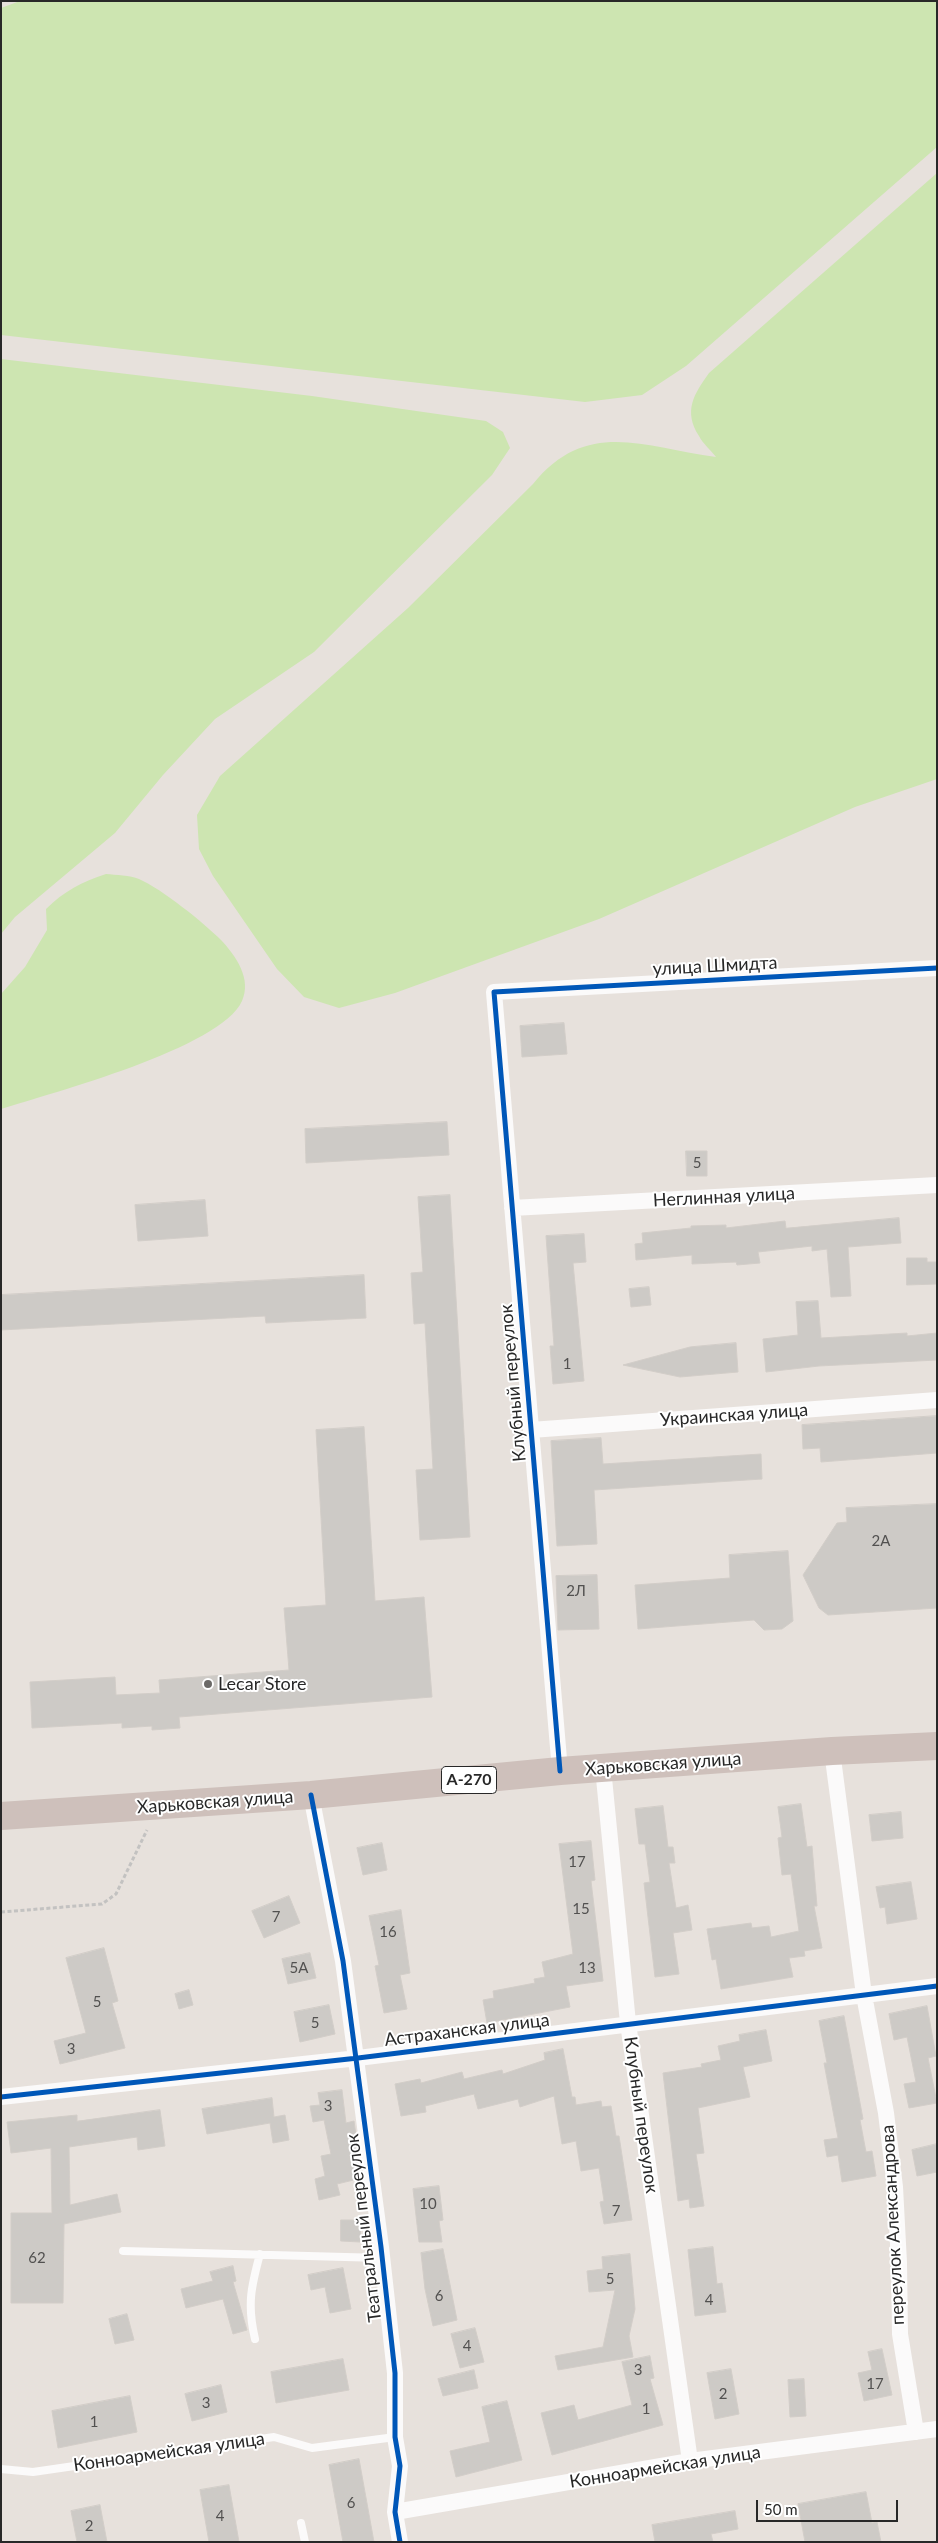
<!DOCTYPE html>
<meta charset="utf-8">
<style>
body{margin:0}
#map{position:relative;width:938px;height:2543px;overflow:hidden;background:#e7e1dc;font-family:Lato,sans-serif}
canvas{display:block}
.frame{position:absolute;inset:0;border:2px solid #282828;pointer-events:none}
.scale{position:absolute;left:756px;top:2500px;width:142px;height:22px;box-sizing:border-box;border:2px solid #282828;border-top:0;padding-left:6px;font-size:15px;line-height:18px;white-space:nowrap;color:#282828;-webkit-text-stroke:4px #fff;paint-order:stroke}
</style>
<div id="map">
<canvas width="938" height="2543"></canvas>
<div class="frame"></div>
<div class="scale">50 m</div>
</div>
<script>
const ctx = document.querySelector('canvas').getContext('2d');
ctx.lineJoin = 'round';
function fillPath(path, color) { ctx.fillStyle = color; ctx.fill(path, 'evenodd'); }
function trace(path, color, width, dash) { ctx.strokeStyle = color; ctx.lineWidth = width; ctx.lineCap = dash ? 'butt' : 'round'; ctx.setLineDash(dash || []); ctx.stroke(path); }
function label(font, color, halo, rows, align = 'center') {
  ctx.font = font + ' Lato,sans-serif'; ctx.lineWidth = 4; ctx.setLineDash([]); ctx.textBaseline = 'middle'; ctx.strokeStyle = halo; ctx.fillStyle = color; for (const [text, x, y, turn = 0] of rows) {
    ctx.save(); ctx.translate(x, y); ctx.rotate((+turn || 0) * Math.PI / 180); ctx.textAlign = isNaN(turn) ? turn : align; if (halo) ctx.strokeText(text, 0, 0); ctx.fillText(text, 0, 0); ctx.restore();
  }
}
fillPath(new Path2D(`
 M20 1H937V147L686 366 642 395 585 402 1 335V8Z
 M937 173V779L855 807 599 919 395 993 339 1008 304 997 277 969 213 876 199 849 197 815 220 776 408 608 533 484C587 417 646 448 716 457 711 450 703 444 699 436 683 411 694 394 709 373Z
 M1 359 312 396 486 421 503 432 510 448 492 475 314 652 215 719 163 775 115 833 15 917 1 934Z
 M106 874C116 875 130 875 139 879 162 889 204 923 221 940 236 956 252 979 242 1001 221 1048 52 1093 1 1109V994L25 967 47 930 46 909C64 891 82 882 106 874Z`), '#cde5b1');
const building = new Path2D(`
 M564 1023 567 1054 522 1057 520 1026Z
 M447 1122 449 1155 306 1163 305 1129Z
 M686 1151H707V1176H687Z
 M450 1195 470 1537 420 1540 416 1470 433 1469 425 1323 414 1324 411 1273 423 1272 418 1197Z
 M205 1200 208 1236 138 1241 135 1205Z
 M899 1218 901 1243 848 1247 851 1296 831 1297 827 1249 812 1251V1246L758 1252 760 1263 737 1265 736 1262 692 1264V1255L636 1260 635 1244 643 1243 642 1233 691 1228V1226L726 1225V1228L785 1221 786 1228Z
 M584 1234 586 1262 573 1263 584 1381 553 1384 550 1346H554L546 1236Z
 M907 1258H927V1262H937V1284L907 1285Z
 M364 1275 366 1318 266 1323 265 1316 1 1330V1295Z
 M649 1287 651 1305 631 1307 629 1289Z
 M818 1301 821 1338 907 1333V1336L937 1333V1360L819 1366 766 1372 763 1339 798 1335 796 1302Z
 M736 1343 738 1372 680 1377 623 1365 690 1347Z
 M937 1416V1453L821 1462 820 1448 803 1449 802 1425Z
 M364 1427 375 1601 424 1597 432 1697 179 1717 180 1728 152 1730V1726L122 1728V1723L32 1728 30 1682 115 1677 116 1695 160 1693 159 1680 289 1670 284 1608 326 1605 316 1430Z
 M601 1438 603 1464 761 1454 762 1479 594 1490 597 1544 557 1546 551 1441Z
 M937 1504V1608L828 1615 819 1608 803 1575 837 1523 847 1522 846 1508Z
 M788 1551 793 1621 782 1629 764 1630 754 1620 638 1629 635 1585 730 1578 729 1555Z
 M597 1575 599 1629 558 1630 556 1576Z
 M801 1804 807 1847 812 1846 817 1906H814L822 1948 804 1951 805 1956 789 1958 793 1977 721 1989 716 1959 712 1960 707 1929 751 1923 752 1928 769 1926 771 1937 799 1931 791 1874 782 1875 778 1838 782 1837 778 1807Z
 M663 1806 668 1847H673L675 1863H669L676 1908 688 1905 692 1930 673 1933 679 1974 655 1977 644 1883 650 1882 645 1844H639L635 1809Z
 M901 1812 903 1838 872 1841 869 1815Z
 M591 1841 595 1880 591 1881 603 1981 566 1986 570 2007 487 2023 483 2000 494 1998 493 1991 535 1983 534 1979 545 1977 542 1962 573 1954 559 1844Z
 M382 1843 387 1870 363 1875 357 1848Z
 M911 1882 917 1919 887 1924 885 1907 880 1908 876 1887Z
 M289 1896 300 1923 264 1938 252 1911Z
 M401 1910 410 1973 400 1975 407 2009 384 2013 375 1966 379 1965 369 1916Z
 M104 1948 118 2001 112 2003 125 2048 60 2064 54 2041 86 2033 66 1958Z
 M310 1953 316 1978 288 1984 282 1959Z
 M189 1990 193 2005 179 2009 175 1994Z
 M329 2005 335 2034 300 2042 294 2012Z
 M927 2006 936 2056 928 2058 937 2103 909 2108 904 2084 916 2082 907 2037 894 2040 889 2014Z
 M844 2016 863 2119 860 2120 866 2152 872 2151 876 2176 842 2182 838 2155 827 2157 824 2140 838 2138 824 2063H827L819 2021Z
 M766 2030 772 2061 743 2067 750 2097 698 2108 704 2153 696 2154 704 2206 690 2208 689 2199 678 2201 663 2073 702 2067 701 2064 721 2060 718 2046 740 2041 739 2035Z
 M563 2049 572 2097H575L576 2105 601 2101 602 2107 611 2106 616 2136H619L632 2220 604 2224 600 2202 604 2201 599 2168 581 2171 576 2141 562 2144 554 2096 520 2107 518 2099 478 2109 474 2094 425 2106 426 2112 401 2116 395 2084 420 2079 421 2083 462 2072 464 2079 502 2070 503 2074 545 2060 544 2053Z
 M342 2090 346 2123 354 2121 357 2142 354 2143 362 2178 337 2184 340 2195 319 2200 315 2179 325 2176 321 2156 331 2154 324 2120 313 2122 310 2106 320 2105 318 2093Z
 M272 2098 274 2117 285 2115 289 2140 273 2143 270 2123 207 2134 202 2109Z
 M160 2110 165 2146 138 2150 137 2137 69 2147 70 2205 117 2194 121 2212 64 2224 63 2303H11V2213H52L51 2148 11 2153 7 2122 77 2115V2121Z
 M937 2144V2172L917 2176 912 2150Z
 M439 2186 443 2220 439 2221 442 2242H419L413 2189Z
 M341 2220H361L360 2242 341 2241Z
 M713 2247 717 2284 722 2283 726 2312 695 2316 688 2250Z
 M443 2249 457 2320 433 2326 425 2289 421 2253Z
 M630 2254 635 2309 629 2336 633 2357 558 2370 555 2356 603 2347 615 2290 589 2292 587 2271 603 2269 602 2257Z
 M233 2266 236 2281 233 2282 247 2330 233 2334 223 2299 186 2308 181 2289 213 2281 210 2272Z
 M343 2268 351 2309 330 2313 325 2287 311 2290 308 2275Z
 M127 2314 134 2340 115 2344 109 2319Z
 M475 2328 484 2362 460 2368 451 2334Z
 M882 2349 892 2395 864 2401 858 2373 872 2370 868 2352Z
 M650 2356 654 2378 650 2379 663 2425 552 2455 541 2413 574 2405 578 2420 632 2405 622 2362Z
 M343 2359 349 2390 276 2403 271 2372Z
 M731 2369 739 2414 715 2419 707 2373Z
 M474 2370 478 2388 443 2396 438 2379Z
 M804 2379 806 2416 790 2417 788 2380Z
 M221 2385 227 2412 192 2421 185 2394Z
 M130 2396 137 2432 58 2448 52 2411Z
 M507 2401 522 2460 456 2477 450 2451 490 2442 482 2407Z
 M359 2459 374 2542H343L329 2465Z
 M229 2485 239 2542H209L200 2490Z
 M866 2492 872 2523 877 2522 881 2542H805L798 2504Z
 M100 2505 107 2542H77L71 2511Z
 M735 2511 738 2529 711 2534 713 2542H655L652 2525Z`);
fillPath(building, '#cdcac6');
trace(building, '#d2cdc8', 1);
trace(new Path2D(`
 M1 1912 102 1904 116 1894 147 1830`), '#c3c2c1', 3, [4, 2.5]);
trace(new Path2D(`
 M123 2251 382 2258
 M255 2339C247 2305 251 2287 260 2254
 M1 2469 33 2472 274 2437 312 2448 395 2437
 M301 2523 305 2542`), '#fbfafa', 8);
trace(new Path2D(`
 M512 1208 937 1185
 M531 1430 937 1400
 M832 1751 864 1995 886 2113 895 2187 899 2263 900 2334 916 2432
 M603 1768 628 2023 690 2461
 M560 1771 494 992 937 968
 M311 1795 343 1961 381 2247 395 2373V2437L400 2466 395 2512 400 2542
 M1 2097 358 2058 937 1986
 M395 2512 690 2461 937 2429`), '#fbfafa', 16);
trace(new Path2D(`
 M1 1816 311 1795 560 1771 832 1751 937 1746`), '#cec0bb', 28);
trace(new Path2D(`
 M560 1771 494 992 937 968
 M311 1795 343 1961 381 2247 395 2373V2437L400 2466 395 2512 400 2542
 M1 2097 358 2058 937 1986`), '#0057b8', 5);
for (const [x, y, r, color] of [
 [208,1684,5,"#6b6967"]
]) { const dot = new Path2D(); dot.arc(x, y, r, 0, 2 * Math.PI); ctx.fillStyle = color; ctx.fill(dot); trace(dot, '#fff', 2); }
label('15px', '#525150', null, [
 ["5",697,1163],
 ["1",567,1364],
 ["2А",881,1541],
 ["2Л",576,1591],
 ["17",577,1862],
 ["15",581,1909],
 ["7",276,1917],
 ["16",388,1932],
 ["5А",299,1968],
 ["13",587,1968],
 ["5",97,2002],
 ["5",315,2023],
 ["3",71,2049],
 ["3",328,2106],
 ["10",428,2204],
 ["7",616,2211],
 ["62",37,2258],
 ["5",610,2279],
 ["6",439,2296],
 ["4",709,2300],
 ["4",467,2346],
 ["3",638,2370],
 ["17",875,2384],
 ["2",723,2394],
 ["3",206,2403],
 ["1",646,2409],
 ["1",94,2422],
 ["6",351,2503],
 ["4",220,2516],
 ["2",89,2526]
]);
for (const [x, y, w] of [
 [469,1780,55]
]) { const box = new Path2D(); box.roundRect(x - w / 2, y - 13.5, w, 27, 4); ctx.fillStyle = '#fff'; ctx.fill(box); trace(box, '#282828', 1); }
label('bold 16px', '#282828', null, [
 ["А-270",469,1780]
]);
label('18px', '#282828', '#fff', [
 ["улица Шмидта",715,966,-3],
 ["Неглинная улица",724,1197,-3],
 ["Клубный переулок",513,1383,-95],
 ["Украинская улица",734,1415,-4],
 ["Харьковская улица",663,1764,-4],
 ["Харьковская улица",215,1802,-4],
 ["Астраханская улица",467,2030,-7],
 ["Клубный переулок",641,2115,82],
 ["переулок Александрова",893,2225,-93],
 ["Театральный переулок",364,2228,-97],
 ["Конноармейская улица",169,2452,-8],
 ["Конноармейская улица",665,2467,-9]
]);
label('18px', '#282828', '#fff', [
 ["Lecar Store",218,1684]
], 'left');
</script>
